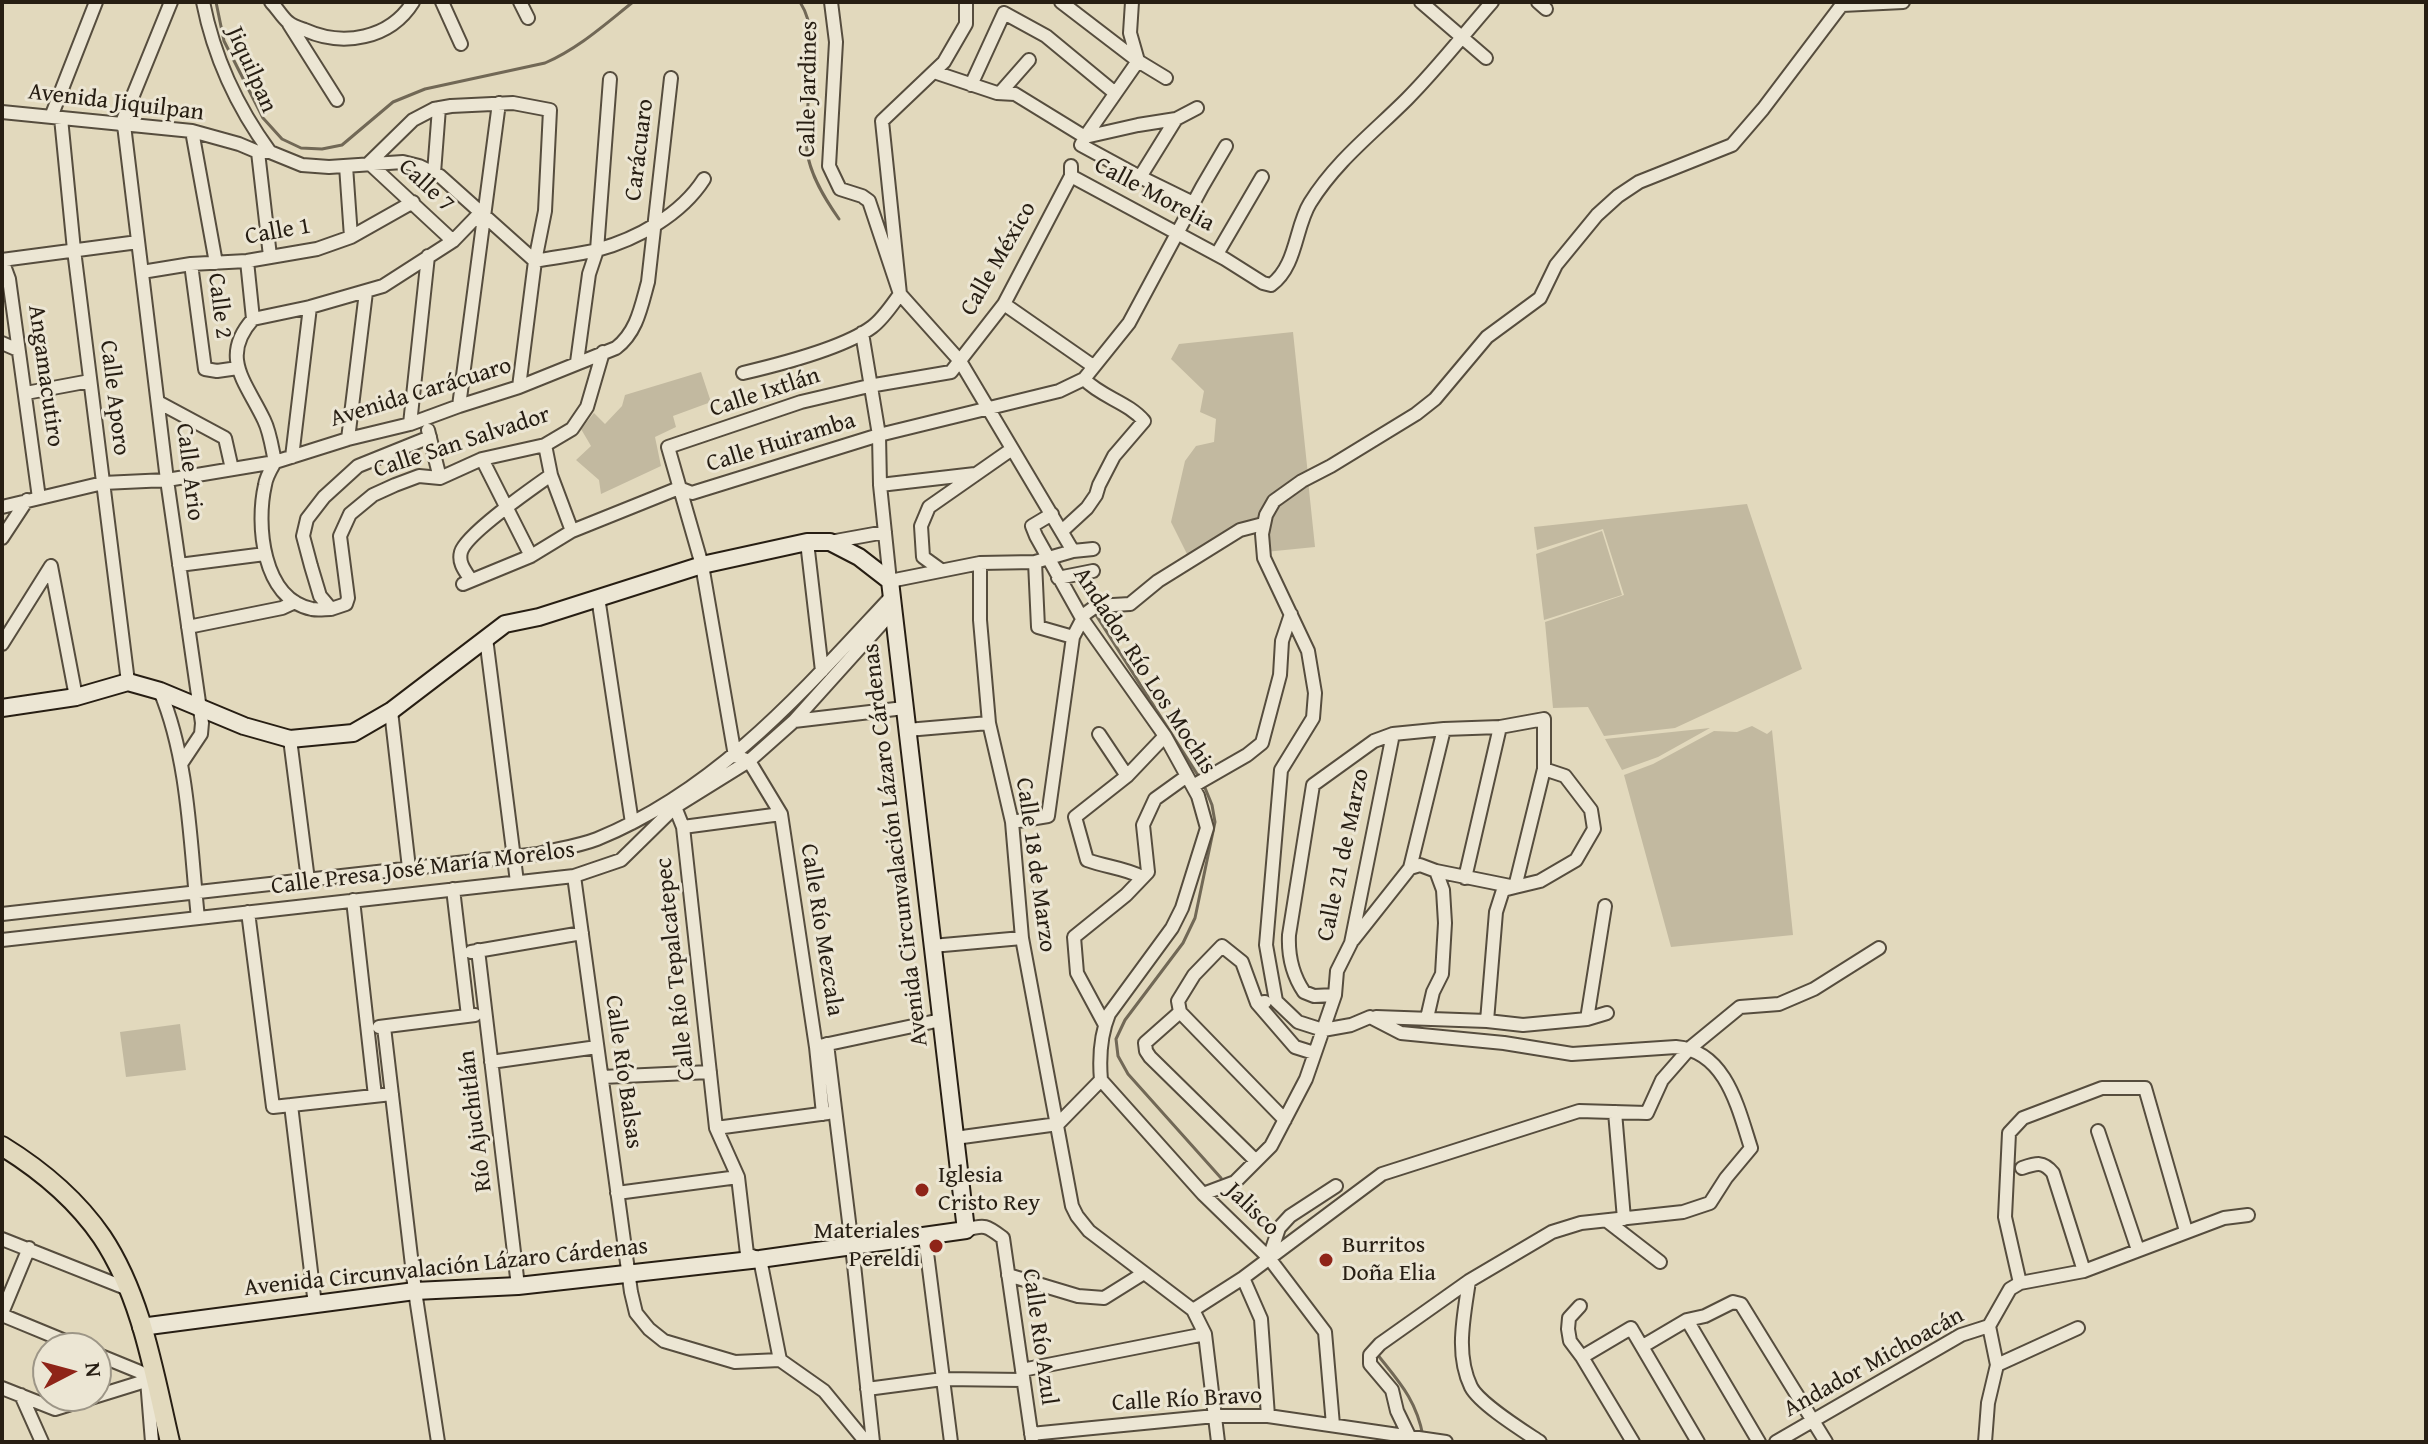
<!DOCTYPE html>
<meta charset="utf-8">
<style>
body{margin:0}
#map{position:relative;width:2428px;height:1444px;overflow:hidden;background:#e2d9bd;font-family:"Gentium Book Plus",serif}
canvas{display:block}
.frame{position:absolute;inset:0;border:4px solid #271e13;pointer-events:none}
.north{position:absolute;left:32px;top:1332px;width:80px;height:80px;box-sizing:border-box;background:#ece6d4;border:2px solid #9d9687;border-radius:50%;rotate:84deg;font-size:22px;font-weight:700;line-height:32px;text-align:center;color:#271e13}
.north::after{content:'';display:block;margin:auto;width:28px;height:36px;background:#8f2418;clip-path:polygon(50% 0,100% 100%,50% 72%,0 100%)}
</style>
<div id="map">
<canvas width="2428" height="1444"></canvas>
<div class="frame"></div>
<div class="north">N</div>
</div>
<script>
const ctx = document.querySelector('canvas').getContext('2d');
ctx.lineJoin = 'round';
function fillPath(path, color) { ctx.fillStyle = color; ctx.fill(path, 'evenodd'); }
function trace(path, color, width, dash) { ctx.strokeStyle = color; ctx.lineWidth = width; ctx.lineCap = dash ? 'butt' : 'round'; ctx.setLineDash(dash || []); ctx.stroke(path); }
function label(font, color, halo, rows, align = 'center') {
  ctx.font = font + ' "Gentium Book Plus",serif'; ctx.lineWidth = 6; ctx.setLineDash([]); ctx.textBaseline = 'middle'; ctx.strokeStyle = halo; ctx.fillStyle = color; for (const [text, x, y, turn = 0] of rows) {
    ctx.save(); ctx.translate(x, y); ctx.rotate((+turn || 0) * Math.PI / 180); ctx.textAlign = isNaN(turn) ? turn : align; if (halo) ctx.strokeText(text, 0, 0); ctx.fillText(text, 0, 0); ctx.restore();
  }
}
fillPath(new Path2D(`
 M1293 332 1308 475 1279 494 1262 523 1190 560 1171 522 1185 461 1196 446 1214 442 1216 419 1200 412 1204 391 1171 359 1179 344Z
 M701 372 711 402 673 416 676 427 655 437 661 466 601 494 599 480 576 460 591 446 581 429 594 413 605 424 622 406 625 395Z
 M1308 480 1315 547 1265 552 1268 514Z
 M1747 504 1802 669 1675 728 1604 736 1588 707 1553 708 1545 622 1624 595 1603 529 1537 550 1534 527Z
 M1602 531 1622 595 1544 620 1536 554Z
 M1752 726 1767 734 1772 730 1793 935 1671 947 1624 775 1653 764 1714 731 1737 732Z
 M1710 728 1658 757 1622 770 1605 739Z
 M180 1024 186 1070 126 1077 120 1032Z`), '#c2b9a0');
trace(new Path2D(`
 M216 2 224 41 263 118 282 139 301 148 322 149 342 145 393 102 425 89 545 63C579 48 604 25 633 2
 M800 2C826 42 801 105 807 151 810 175 825 199 839 219
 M1096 615 1199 777
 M1203 783 1212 805 1215 822 1195 918 1183 943 1125 1020 1116 1039 1118 1056 1128 1074 1221 1178
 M1377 1354C1399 1382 1416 1399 1423 1436`), '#716856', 3);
const street = new Path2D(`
 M203 2C214 57 237 107 270 152
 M271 2C277 8 282 17 288 22 292 26 299 28 305 30 343 47 390 39 413 2
 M442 2 461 44
 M520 2 528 18
 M831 2 836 42 829 166 840 189 862 196 869 201 900 294 960 361 1073 551
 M1061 2 1138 61 1166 78
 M1132 2 1130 33 1138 61
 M1421 2 1486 58
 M1538 2 1546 9
 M1842 5 1903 2
 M1004 13 1046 36 1115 93
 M289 24 337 100
 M934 72 997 93 1015 94 1085 137 1081 145 1140 177 1193 203
 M971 85 1004 13
 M1000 93 1029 60
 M2 112 192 131 239 144 258 152H270L302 165 329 167 403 162 419 166 440 176 535 261C555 257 577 255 597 250 637 239 681 215 704 179
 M51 117 96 2
 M61 118 74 250 128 682
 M121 125 171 2
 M124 125 167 480 202 723 201 734 181 764
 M192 131 216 263
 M1085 137 1138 125 1176 119 1197 108
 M1085 137 1138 61
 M258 152 270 256
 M346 166 351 237
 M1071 166V176L1225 259 1263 283 1271 285C1297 266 1295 227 1310 203 1336 161 1373 133 1407 99 1437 69 1464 34 1492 2
 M434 173 439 108
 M1140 177 1176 119
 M453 241 369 163 413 120 434 109 451 106 513 103 550 110 545 211 535 261 519 387
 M1217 254 1262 177
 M2 260 9 279 39 498
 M2 260 138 242
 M247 261 253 319
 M191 264 205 369 217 371 238 368
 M142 272 191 264 247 261 317 249 351 237 413 202
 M1004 304 1093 366
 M862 333 879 435 880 485 890 581 980 563 1035 562 1073 551 1093 549
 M2 343 18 350
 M577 362 589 274 597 250 610 79
 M743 373C777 365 844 348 872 327 883 319 892 305 900 294L882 121 944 62 966 24V2
 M26 393 90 381
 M158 402 225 438 232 469
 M459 406 499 103
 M410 424 428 256
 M428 430 440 478
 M348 439 366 292
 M545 445 551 475 572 531
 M292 457 310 307
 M482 459 531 556
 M275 462C271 469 266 477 265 485 256 524 262 599 312 609 318 610 325 609 331 609L320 596 311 566 303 536 307 519 324 497 358 466 430 437
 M275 462C272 448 270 432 264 420 246 382 219 357 253 319L310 307 383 286 453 241 481 212
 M880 485 975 474
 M2 507 103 483 167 480 275 462 348 439 410 424 459 406 519 387 616 348C637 332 641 307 648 282L671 78
 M1052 514 1032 526 1036 536 1083 620 1165 736 1198 796 1207 828 1182 908 1172 928 1109 1014C1100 1036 1099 1057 1101 1080L1203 1194 1269 1258 1325 1332 1333 1425
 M1062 531 1087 508 1096 495 1099 485 1114 456 1144 421C1128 402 1101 397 1084 379
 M2 538 27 500
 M807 542 822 671
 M830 542 885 532
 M1035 562 1038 627 1073 637
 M980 563V620L989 723 1012 822 1022 938 1072 1206 1077 1216 1089 1231 1193 1310 1205 1334 1218 1442
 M179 565 265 554
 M51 566 76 697
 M941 570 923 557 921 526 929 507 1012 449
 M1058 578 1093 571
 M471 580C465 571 458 563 461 552 466 534 534 487 551 475
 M463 584 531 556 572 531 679 488 692 493 879 435 1059 391 1084 379 1129 323 1202 187 1226 146
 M598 597 632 823
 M331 609 346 604 348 598 340 536 350 514 373 495 395 485 419 476 440 478 482 459 545 445 572 429 587 407 603 352
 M188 627 282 608 295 602
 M486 638 517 882
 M2 644 51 566
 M160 691C189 760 190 844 198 918
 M391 711 409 868
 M794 721 904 708
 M907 730 989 723
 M1099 734 1127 776
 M290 739 308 880
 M1193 786 1247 755 1262 743 1280 675 1282 641 1291 614
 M675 807 683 827 716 1128 738 1177 747 1254 760 1259 780 1360
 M1075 817 1127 776 1165 736
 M1075 817 1087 860C1106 867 1125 868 1142 877
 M1012 822 1048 816 1073 637 1085 614 1096 606 1130 604 1158 581 1240 530 1263 524
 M683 827 781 814
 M1410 868 1420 865 1436 871 1443 890 1445 923 1442 974 1433 992 1427 1018
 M1436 871 1515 887 1540 881 1576 860 1594 829 1591 810 1565 776 1544 769
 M574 876 631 1292 636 1313 649 1329 664 1341 735 1362 780 1360 824 1391 866 1442
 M1465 878 1500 727
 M453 889 468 1016
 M353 900 375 1096
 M248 912 273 1107 392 1094
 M2 914 538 854C557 849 579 846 597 839 718 790 804 690 891 597
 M2 940 574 876 621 860 675 807 749 761 794 721 893 611
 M1353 940 1410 868 1444 729
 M932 946 1022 938
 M478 950 518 1286
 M471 952 582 933
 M1335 995 1314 996 1304 992C1292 974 1288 956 1289 935L1313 785 1374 741 1393 734 1444 729 1500 727 1544 719V769L1515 887 1503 890 1496 912 1487 1021
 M1265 1002 1257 1003 1295 1047 1314 1053
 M1180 1012 1285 1120
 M1376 1017 1487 1021 1523 1025 1587 1019 1607 1013
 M1587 1019 1605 906
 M1105 1025 1077 973 1074 937 1126 895 1148 872 1143 825 1155 799 1187 776
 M379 1027 475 1015
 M384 1027 415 1291 438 1442
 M827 1044 852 1246 873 1442
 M819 1046 941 1020
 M491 1062 597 1047
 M602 1077 710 1072
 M291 1105 315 1305
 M1615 1112 1624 1219
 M823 1114 816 1047 781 814 749 761 735 756 702 565 668 447 801 402 869 386 951 372 1004 304 1071 176
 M716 1128 828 1113
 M2098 1131 2138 1250
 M955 1138 1058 1124 1101 1080
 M1255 1160 1150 1057 1146 1051 1145 1043 1180 1012 1178 1001 1194 975 1222 946 1242 962 1257 1003
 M2022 1168C2037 1163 2043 1161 2053 1173L2084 1271
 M617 1193 738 1177
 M1203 1194 1235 1182 1271 1146 1306 1079 1335 995 1337 971 1351 943 1393 734
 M1607 1221 1660 1262
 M966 1230C985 1224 987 1226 1003 1238L1032 1439
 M925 1237 951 1442
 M2 1239 128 1289
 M1270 1255 1279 1228 1290 1216 1336 1186
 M1008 1275 1078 1296 1104 1298 1144 1273
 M1243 1278 1261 1319 1268 1416
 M1469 1281C1464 1316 1455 1354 1471 1387 1480 1404 1522 1430 1540 1442
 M2020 1283 2005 1217 2009 1133 2023 1118 2102 1088H2145L2186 1231
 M1580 1306 1569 1318 1568 1329 1570 1341 1582 1357 1633 1442
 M1193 1310 1243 1278 1382 1174 1579 1111 1647 1113 1662 1080 1690 1048 1740 1007 1779 1004 1814 989 1879 948
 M2 1313 29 1248
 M2 1315 82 1348
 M1687 1320 1759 1442
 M1643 1346 1687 1320 1705 1316 1733 1302 1741 1304 1826 1442
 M96 1354 140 1372 147 1380 152 1442
 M1582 1357 1631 1328 1698 1442
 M1997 1365 2078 1328
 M1022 1370 1205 1334
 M2 1388 55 1409 155 1378
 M867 1389 943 1379 1023 1380
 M21 1395 42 1442
 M1031 1434 1215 1416H1268L1446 1442
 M1412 1442 1397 1411 1392 1390 1370 1364V1355L1380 1344 1469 1281 1552 1232 1581 1223 1683 1212 1710 1203 1726 1178 1751 1148C1738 1108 1726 1051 1676 1047L1572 1054 1504 1043 1401 1033 1370 1017 1351 1025 1323 1030 1298 1022 1276 1001 1266 945 1281 770 1313 718 1315 693 1308 651 1264 558 1262 534 1266 515 1274 501 1302 481 1331 466 1416 414 1435 399 1487 337 1540 298 1556 265 1597 215 1618 196 1639 182 1732 145 1763 109 1844 2
 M1776 1442 1961 1335 1989 1326 2010 1289 2020 1283 2084 1271 2224 1218 2248 1215
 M1985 1442 1988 1403 1997 1365 1989 1326`);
const secondary = new Path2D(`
 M2 708 76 697 128 682 160 691 244 726 290 739 353 733 391 711 505 624 539 617 702 565 807 542H830L859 557 890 581 966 1230 760 1259 518 1286 415 1291 141 1327`);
const primary = new Path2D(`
 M2 1146C41 1170 76 1199 102 1237 142 1297 154 1374 170 1442`);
trace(street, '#564d3e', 16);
trace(secondary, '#271e13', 20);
trace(primary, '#271e13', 22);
trace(street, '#ece6d4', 12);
trace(secondary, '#ece6d4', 16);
trace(primary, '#e2d9bd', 18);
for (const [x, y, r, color] of [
 [922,1190,8,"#8f2418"],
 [936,1246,8,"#8f2418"],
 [1326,1260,8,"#8f2418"]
]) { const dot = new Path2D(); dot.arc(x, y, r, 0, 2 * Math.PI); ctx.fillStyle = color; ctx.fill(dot); trace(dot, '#ece6d4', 3); }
label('24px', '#271e13', '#ece6d4', [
 ["Jiquilpan",251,70,66],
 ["Calle Jardines",809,89,-89],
 ["Avenida Jiquilpan",116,103,7],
 ["Carácuaro",640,150,-83],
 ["Calle 7",426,186,43],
 ["Calle Morelia",1154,195,28],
 ["Calle 1",278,232,-10],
 ["Calle México",999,259,-60],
 ["Calle 2",219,306,83],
 ["Angamacutiro",45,376,82],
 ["Avenida Carácuaro",421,393,-17],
 ["Calle Ixtlán",765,393,-18],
 ["Calle Aporo",114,398,83],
 ["Calle San Salvador",462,443,-18],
 ["Calle Huiramba",781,443,-17],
 ["Calle Ario",189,472,83],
 ["Andador Río Los Mochis",1144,671,57],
 ["Avenida Circunvalación Lázaro Cárdenas",896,845,-97],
 ["Calle 21 de Marzo",1344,855,-78],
 ["Calle 18 de Marzo",1035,865,82],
 ["Calle Presa José María Morelos",423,869,-7],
 ["Calle Río Mezcala",821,930,81],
 ["Calle Río Tepalcatepec",676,969,-96],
 ["Calle Río Balsas",623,1072,82],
 ["Río Ajuchitlán",476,1121,-97],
 ["Jalisco",1252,1210,44],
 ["Avenida Circunvalación Lázaro Cárdenas",446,1268,-6],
 ["Calle Río Azul",1039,1337,82],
 ["Andador Michoacán",1874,1363,-29],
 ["Calle Río Bravo",1187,1400,-3]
]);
label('24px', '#271e13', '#ece6d4', [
 ["Iglesia",938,1176],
 ["Cristo Rey",938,1204],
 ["Materiales",920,1232,"right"],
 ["Pereldi",920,1260,"right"],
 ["Burritos",1342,1246],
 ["Doña Elia",1342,1274]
], 'left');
</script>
